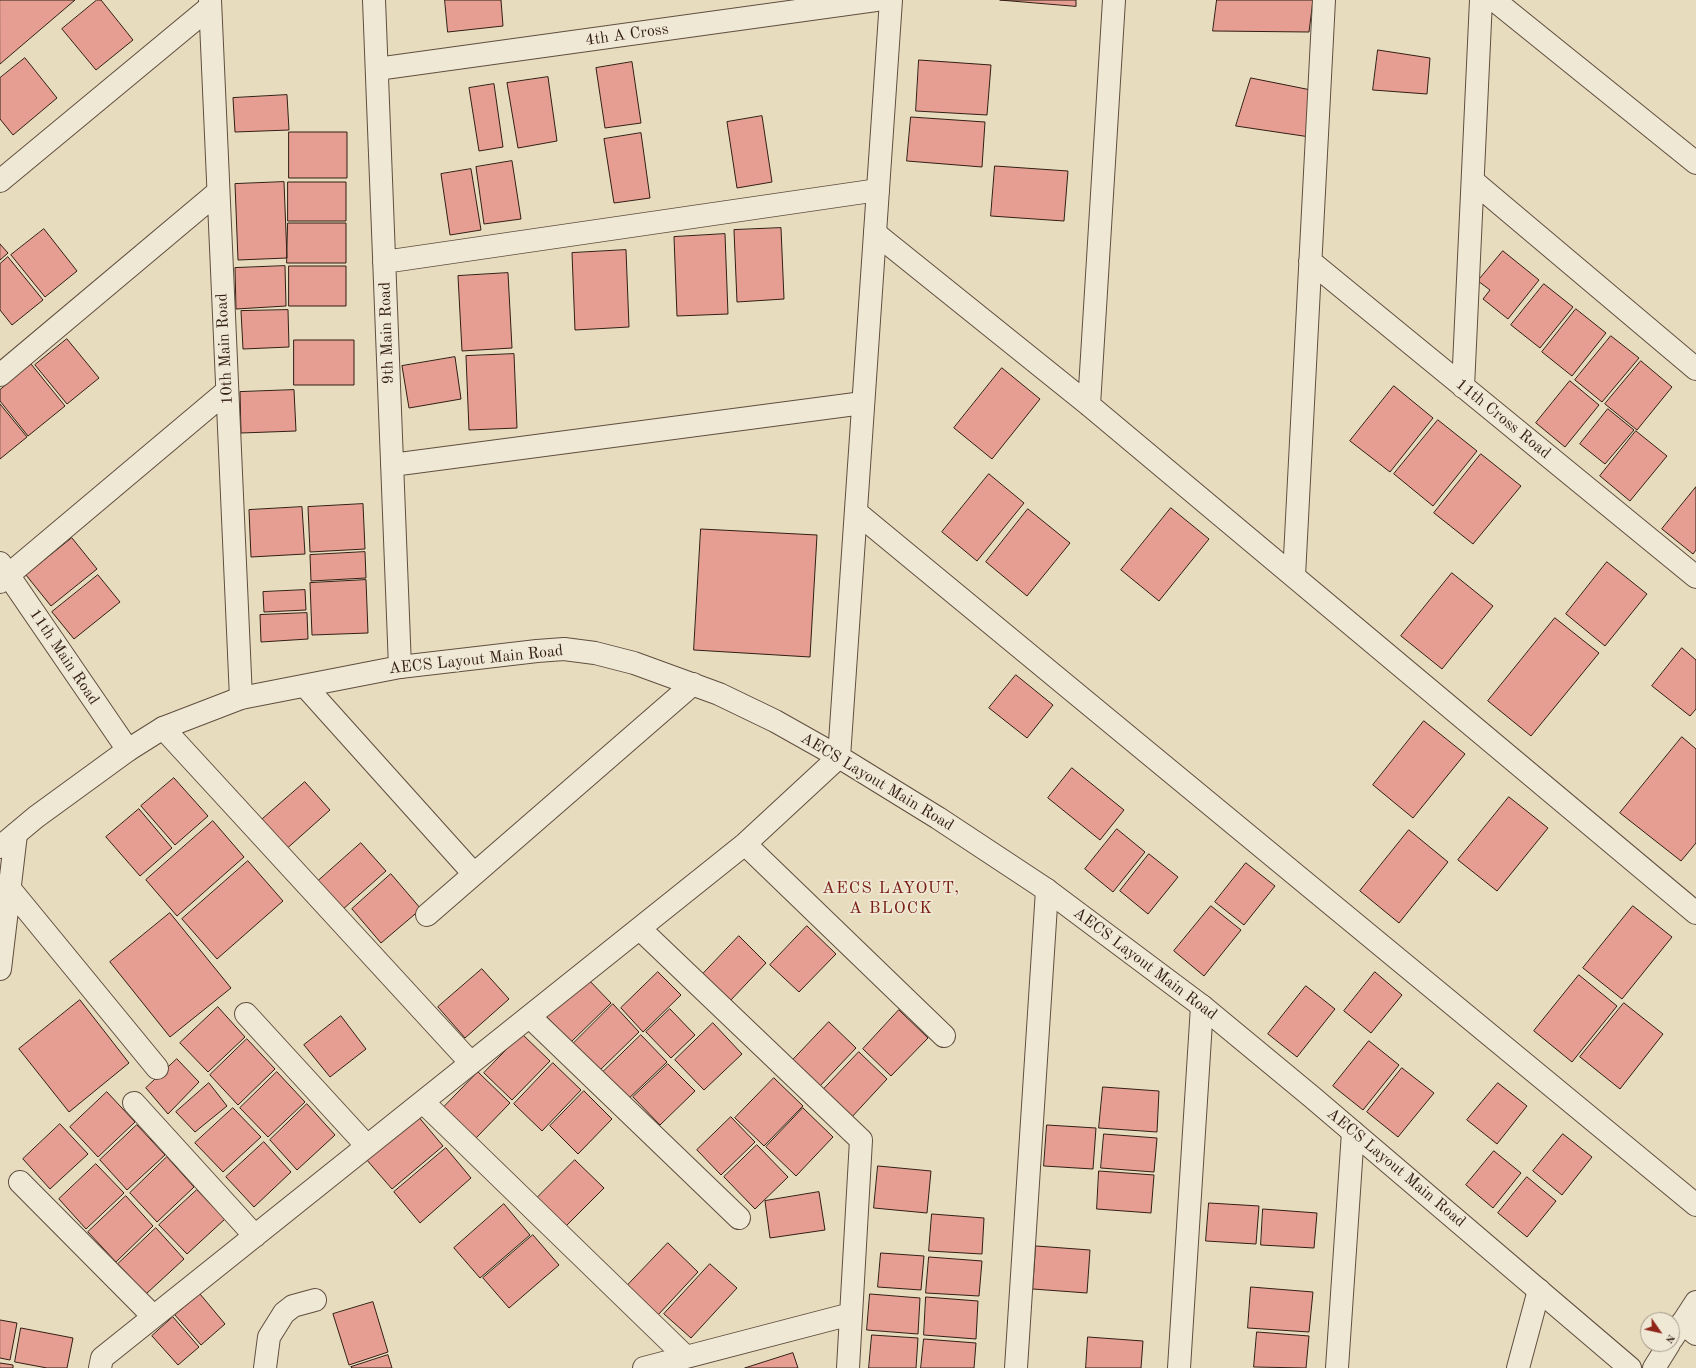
<!DOCTYPE html>
<style>
body{margin:0}
#map{position:relative;width:1696px;height:1368px;overflow:hidden;background:#e7dcbe;font-family:"Old Standard TT",serif}
canvas{display:block}
.north{position:absolute;left:1640px;top:1312px;width:40px;height:40px;box-sizing:border-box;background:#efe8d5;border:1px solid #a49788;border-radius:50%;rotate:124deg;font-size:11px;font-weight:700;line-height:16px;text-align:center;color:#331e15}
.north::after{content:'';display:block;margin:auto;width:14px;height:18px;background:#8f2418;clip-path:polygon(50% 0,100% 100%,50% 72%,0 100%)}
</style>
<div id="map">
<canvas width="1696" height="1368"></canvas>
<div class="north">N</div>
</div>
<script>
const ctx = document.querySelector('canvas').getContext('2d');
ctx.lineJoin = 'round';
function fillPath(path, color) { ctx.fillStyle = color; ctx.fill(path, 'evenodd'); }
function trace(path, color, width, dash) { ctx.strokeStyle = color; ctx.lineWidth = width; ctx.lineCap = dash ? 'butt' : 'round'; ctx.setLineDash(dash || []); ctx.stroke(path); }
function label(font, color, halo, rows, align = 'center') {
  ctx.font = font + ' "Old Standard TT",serif'; ctx.lineWidth = 3.5; ctx.setLineDash([]); ctx.textBaseline = 'middle'; ctx.strokeStyle = halo; ctx.fillStyle = color; for (const [text, x, y, turn = 0] of rows) {
    ctx.save(); ctx.translate(x, y); ctx.rotate((+turn || 0) * Math.PI / 180); ctx.textAlign = isNaN(turn) ? turn : align; if (halo) ctx.strokeText(text, 0, 0); ctx.fillText(text, 0, 0); ctx.restore();
  }
}
const building = new Path2D(`
 M0 0H75L0 64Z
 M97 0H101L133 40 96 70 62 29Z
 M445 0H501L503 26 448 32Z
 M1000 0H1076V6Z
 M1217 0H1313L1309 32 1213 31Z
 M1378 50 1430 58 1427 94 1373 90Z
 M25 58 57 98 13 135 0 119V78Z
 M919 60 991 65 987 115 916 111Z
 M632 62 641 123 605 128 596 68Z
 M548 77 557 141 518 148 507 83Z
 M1251 78 1311 90 1310 137 1236 126Z
 M494 84 503 147 479 151 469 88Z
 M287 95 289 130 235 132 233 98Z
 M762 116 772 182 737 188 727 122Z
 M911 117 985 122 982 167 907 161Z
 M289 132H347V178H289Z
 M641 133 650 198 614 203 604 139Z
 M512 161 521 219 484 224 476 167Z
 M995 166 1068 171 1064 221 991 216Z
 M471 169 481 230 450 235 441 174Z
 M284 182 287 258 238 260 235 184Z
 M288 182H346V221H288Z
 M288 223H346V263H287Z
 M781 228 784 299 737 302 734 230Z
 M44 229 77 271 45 297 11 255Z
 M725 234 728 314 677 316 674 237Z
 M0 244 8 253 0 260Z
 M626 250 629 327 575 330 572 253Z
 M1503 251 1539 280 1508 319 1483 299 1490 290 1478 281Z
 M8 257 43 300 12 325 0 310V264Z
 M285 266 286 306 236 309 235 268Z
 M289 266H346V306H289Z
 M508 273 512 348 462 351 458 276Z
 M1544 284 1573 307 1540 348 1511 325Z
 M1576 309 1606 333 1572 376 1542 352Z
 M288 310 289 347 243 349 241 311Z
 M1611 336 1639 358 1602 402 1575 380Z
 M67 339 99 378 67 404 35 365Z
 M294 340H354V385H294Z
 M514 354 517 428 469 430 466 356Z
 M455 357 461 399 409 408 402 366Z
 M1641 361 1672 387 1637 430 1605 404Z
 M31 364 65 406 28 436 0 401V390Z
 M1002 368 1040 399 992 459 954 428Z
 M1570 381 1599 405 1565 447 1536 423Z
 M1394 386 1433 418 1390 472 1350 441Z
 M294 390 296 431 241 433 240 392Z
 M0 404 27 437 0 459Z
 M1608 409 1634 430 1605 464 1580 444Z
 M1438 420 1477 451 1433 506 1394 474Z
 M1636 431 1667 456 1630 501 1600 476Z
 M1481 454 1521 486 1473 544 1434 513Z
 M989 474 1024 503 977 561 942 532Z
 M1696 487V550L1693 554 1662 529Z
 M363 504 365 549 310 552 308 507Z
 M302 507 305 554 251 557 249 510Z
 M1171 508 1209 539 1159 601 1121 570Z
 M1028 509 1070 543 1027 596 986 562Z
 M701 529 817 535 810 657 694 650Z
 M72 538 97 569 51 606 26 575Z
 M365 552 366 578 311 581 310 555Z
 M1607 562 1647 594 1605 646 1566 614Z
 M1452 573 1493 606 1442 669 1401 636Z
 M98 575 120 602 74 639 52 612Z
 M366 580 368 633 312 635 310 583Z
 M305 590 306 610 264 612 263 592Z
 M307 613 308 639 261 642 260 615Z
 M1555 618 1599 653 1531 736 1488 701Z
 M1682 648 1696 660V709L1690 716 1652 686Z
 M1016 675 1053 705 1027 738 989 708Z
 M1424 721 1465 754 1413 818 1373 785Z
 M1682 737 1696 749V843L1681 861 1620 813Z
 M1072 768 1124 810 1100 840 1048 798Z
 M174 778 208 816 175 845 141 806Z
 M305 782 330 810 283 852 258 823Z
 M1509 797 1548 828 1497 891 1458 860Z
 M139 809 172 848 140 876 106 837Z
 M213 821 244 857 177 916 146 880Z
 M1117 829 1145 852 1113 892 1085 869Z
 M1409 830 1448 862 1399 923 1360 891Z
 M361 843 386 871 342 910 317 882Z
 M1149 854 1178 877 1148 914 1120 891Z
 M248 861 283 901 217 959 182 919Z
 M1246 863 1275 886 1244 925 1215 902Z
 M391 874 421 909 381 943 352 909Z
 M1211 906 1241 930 1204 976 1174 951Z
 M1633 906 1672 937 1622 999 1583 968Z
 M170 913 231 988 170 1037 110 962Z
 M807 926 836 954 799 992 770 965Z
 M739 936 766 963 729 1002 701 976Z
 M482 969 509 999 465 1038 438 1007Z
 M658 972 681 995 643 1032 621 1008Z
 M1375 972 1402 995 1371 1033 1344 1011Z
 M1579 975 1617 1006 1572 1062 1534 1031Z
 M586 977 611 1003 571 1042 546 1016Z
 M1306 986 1335 1009 1297 1057 1268 1034Z
 M80 1000 129 1063 69 1112 19 1049Z
 M1624 1003 1663 1034 1620 1089 1580 1057Z
 M613 1004 639 1032 598 1072 572 1045Z
 M218 1007 245 1037 208 1072 180 1043Z
 M670 1009 695 1035 671 1058 646 1032Z
 M899 1010 928 1038 891 1076 863 1049Z
 M341 1016 366 1049 330 1077 304 1045Z
 M829 1022 856 1048 818 1088 791 1062Z
 M713 1023 742 1054 704 1090 675 1060Z
 M522 1034 550 1061 512 1100 484 1073Z
 M641 1035 667 1062 626 1101 601 1074Z
 M247 1039 275 1069 238 1105 210 1075Z
 M1369 1041 1399 1065 1363 1110 1333 1086Z
 M859 1052 887 1079 850 1119 821 1092Z
 M177 1059 199 1082 168 1114 146 1088Z
 M553 1063 581 1090 542 1131 514 1104Z
 M668 1064 695 1091 660 1125 633 1097Z
 M1402 1068 1434 1093 1398 1137 1367 1112Z
 M277 1072 305 1102 268 1137 240 1108Z
 M478 1072 510 1103 476 1138 444 1107Z
 M774 1078 803 1106 764 1146 735 1118Z
 M209 1083 227 1106 195 1132 176 1112Z
 M1498 1083 1527 1106 1497 1144 1467 1120Z
 M1103 1087 1159 1091 1157 1132 1099 1128Z
 M584 1091 612 1119 578 1154 550 1126Z
 M107 1092 135 1122 98 1157 70 1127Z
 M307 1104 335 1135 297 1170 270 1140Z
 M233 1108 261 1137 223 1172 195 1143Z
 M803 1108 833 1137 796 1176 766 1147Z
 M417 1115 443 1146 392 1189 366 1159Z
 M731 1117 755 1142 721 1175 697 1150Z
 M60 1124 88 1154 50 1189 23 1159Z
 M137 1125 165 1155 127 1190 100 1160Z
 M1047 1125 1096 1128 1093 1169 1044 1166Z
 M1104 1134 1157 1138 1154 1172 1101 1168Z
 M1563 1134 1592 1157 1562 1195 1533 1171Z
 M264 1142 291 1172 254 1207 226 1177Z
 M757 1145 788 1177 755 1209 724 1177Z
 M446 1148 471 1178 420 1223 394 1192Z
 M1494 1151 1521 1173 1493 1208 1466 1185Z
 M167 1157 194 1187 157 1222 130 1193Z
 M575 1160 604 1188 564 1228 535 1200Z
 M96 1164 124 1193 86 1229 59 1199Z
 M878 1166 931 1171 927 1213 874 1208Z
 M1099 1171 1154 1175 1151 1213 1097 1209Z
 M1527 1177 1556 1201 1527 1237 1498 1213Z
 M197 1190 225 1219 187 1254 159 1225Z
 M819 1192 825 1230 770 1238 765 1201Z
 M126 1196 153 1226 116 1262 88 1232Z
 M1209 1203 1259 1206 1256 1244 1206 1241Z
 M504 1204 530 1235 480 1278 454 1248Z
 M1263 1209 1317 1213 1314 1248 1261 1245Z
 M932 1214 984 1218 982 1254 929 1251Z
 M156 1228 184 1259 146 1294 118 1264Z
 M533 1235 559 1265 509 1308 483 1278Z
 M668 1243 698 1272 657 1316 626 1287Z
 M1036 1246 1090 1250 1087 1293 1033 1289Z
 M881 1253 924 1256 921 1290 878 1287Z
 M929 1257 982 1261 979 1296 926 1293Z
 M710 1264 737 1288 691 1338 664 1314Z
 M1251 1287 1313 1292 1309 1332 1248 1328Z
 M200 1294 225 1324 201 1345 175 1315Z
 M870 1294 920 1298 918 1334 867 1330Z
 M926 1297 978 1301 976 1339 924 1335Z
 M373 1302 388 1352 349 1365 333 1314Z
 M173 1317 199 1347 178 1365 152 1336Z
 M0 1320 17 1323 10 1360 0 1358Z
 M21 1328 73 1338 67 1368H47L15 1362Z
 M1257 1332 1309 1336 1306 1368 1254 1367Z
 M872 1335 918 1338 916 1368H869Z
 M1088 1337 1143 1341 1141 1368H1086Z
 M924 1339 976 1343 974 1368H921Z
 M793 1353 798 1368H745Z
 M388 1355 392 1368H352L351 1367Z
 M0 1363 13 1365V1368H0Z`);
fillPath(building, '#e59e91');
trace(building, '#331e15', 1);
const minor = new Path2D(`
 M210 0 241 698
 M374 0 400 667
 M1494 0 1696 163
 M377 69 876 0
 M0 181 210 7
 M1473 181 1696 369
 M875 233 1089 405 1696 913
 M1310 261 1696 577
 M384 262 878 190
 M0 375 218 192
 M1463 387 1481 0
 M1089 405 1114 0
 M392 465 863 403
 M856 512 1696 1205
 M0 563 128 750
 M1294 576 1324 0
 M0 582 227 391
 M305 686 474 874
 M163 728 471 1063
 M745 844 944 1036
 M10 889 157 1068
 M427 915 693 684
 M640 929 861 1140 848 1368
 M0 969 16 834
 M246 1014 367 1146
 M530 1017 739 1218
 M423 1102 686 1357
 M134 1103 255 1236
 M20 1182 153 1316
 M1682 1323 1696 1334
 M100 1368 102 1358 745 844 839 757
 M265 1368 269 1337 284 1313 293 1306 315 1300
 M644 1368 851 1314
 M1016 1368 1047 890
 M1179 1368 1202 1006
 M1337 1368 1353 1132
 M1518 1368 1539 1290`);
const tertiary = new Path2D(`
 M839 757 891 0
 M0 847 36 817 128 750 163 728 241 698 400 667 537 651 564 649 595 653 634 663 719 694 775 721 839 757 938 818 1047 890 1202 1006 1312 1097 1630 1368
 M1672 1339 1696 1302
 M1654 1368 1669 1344`);
trace(minor, '#604e3f', 24);
trace(tertiary, '#604e3f', 24);
trace(minor, '#efe8d5', 22);
trace(tertiary, '#efe8d5', 22);
label('16px', '#331e15', '#efe8d5', [
 ["4th A Cross",627,35,-8],
 ["9th Main Road",387,333,-92],
 ["10th Main Road",225,349,-93],
 ["11th Cross Road",1503,419,39],
 ["11th Main Road",64,657,56],
 ["AECS Layout Main Road",476,660,-6],
 ["AECS Layout Main Road",877,782,31],
 ["AECS Layout Main Road",1145,964,37],
 ["AECS Layout Main Road",1396,1168,40]
]);
ctx.letterSpacing = '1px';
label('17px', '#7a1f14', '#efe8d5', [
 ["AECS LAYOUT,",891,889],
 ["A BLOCK",891,909]
]);
ctx.letterSpacing = '0px';
</script>
